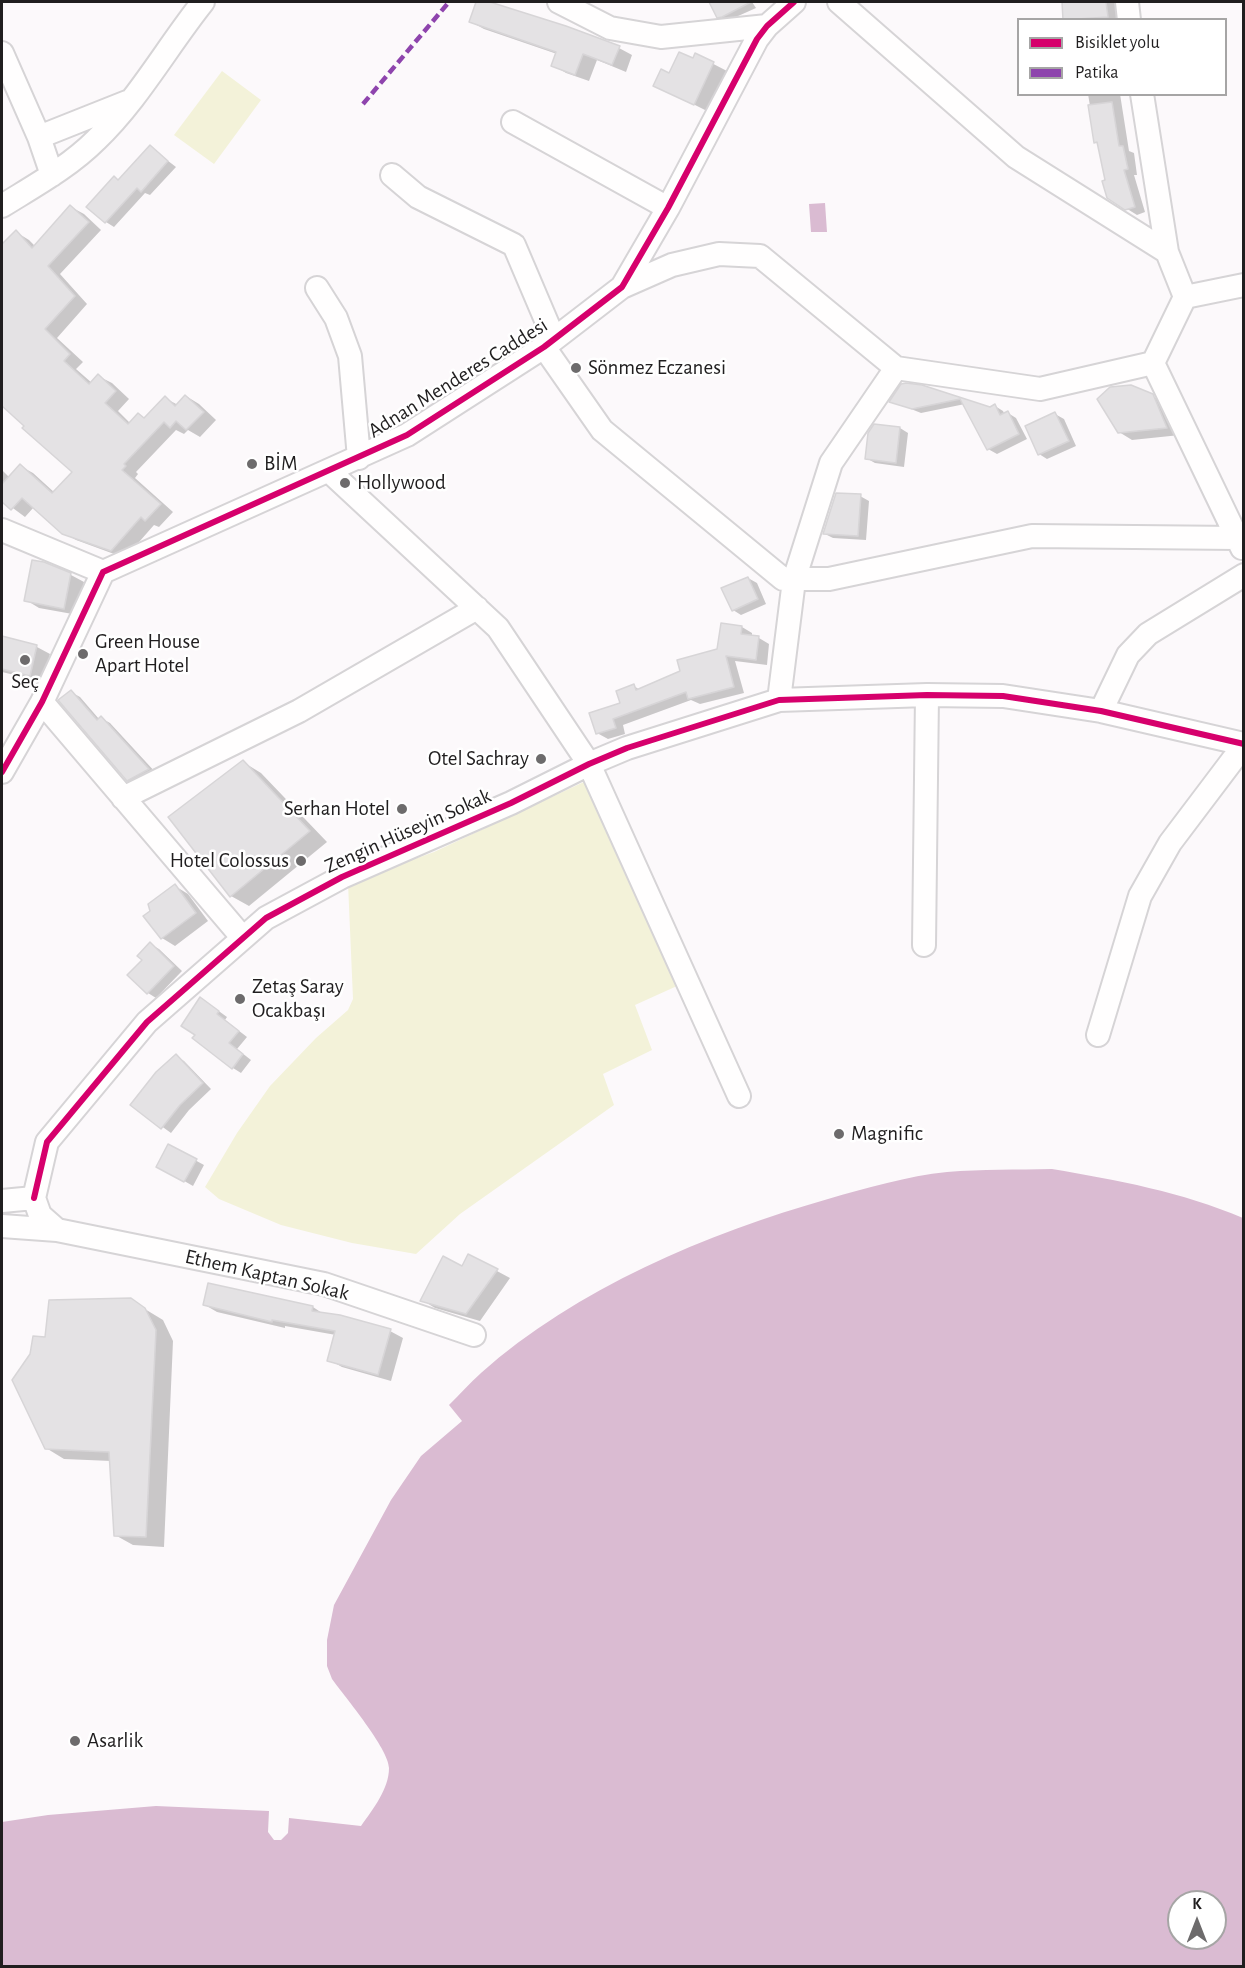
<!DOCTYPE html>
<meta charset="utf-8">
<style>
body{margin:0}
#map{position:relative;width:1245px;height:1968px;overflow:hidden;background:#fcf9fb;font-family:"Alegreya Sans",sans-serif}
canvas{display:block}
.frame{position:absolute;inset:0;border:3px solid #201e1f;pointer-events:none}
.legend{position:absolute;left:1017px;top:18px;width:210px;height:78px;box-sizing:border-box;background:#fff;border:2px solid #a6a5a5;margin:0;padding:8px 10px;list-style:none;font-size:18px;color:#201e1f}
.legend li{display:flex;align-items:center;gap:12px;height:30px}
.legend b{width:30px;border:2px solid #a6a5a5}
.north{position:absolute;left:1167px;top:1890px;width:60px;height:60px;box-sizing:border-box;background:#fff;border:2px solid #a6a5a5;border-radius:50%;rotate:0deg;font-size:16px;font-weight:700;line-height:24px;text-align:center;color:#201e1f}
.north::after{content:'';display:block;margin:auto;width:21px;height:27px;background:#6d6b6c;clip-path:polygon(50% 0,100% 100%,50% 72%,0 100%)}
</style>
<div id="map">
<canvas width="1245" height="1968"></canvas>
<div class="frame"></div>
<ul class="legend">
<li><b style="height:8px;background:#d6006c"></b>Bisiklet yolu</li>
<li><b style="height:8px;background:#8e44ad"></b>Patika</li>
</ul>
<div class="north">K</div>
</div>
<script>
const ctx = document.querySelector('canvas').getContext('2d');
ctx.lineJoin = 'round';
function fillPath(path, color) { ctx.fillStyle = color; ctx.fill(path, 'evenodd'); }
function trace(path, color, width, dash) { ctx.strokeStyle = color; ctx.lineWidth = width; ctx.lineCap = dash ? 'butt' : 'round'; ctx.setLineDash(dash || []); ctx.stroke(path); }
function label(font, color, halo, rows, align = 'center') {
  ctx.font = font + ' "Alegreya Sans",sans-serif'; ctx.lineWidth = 5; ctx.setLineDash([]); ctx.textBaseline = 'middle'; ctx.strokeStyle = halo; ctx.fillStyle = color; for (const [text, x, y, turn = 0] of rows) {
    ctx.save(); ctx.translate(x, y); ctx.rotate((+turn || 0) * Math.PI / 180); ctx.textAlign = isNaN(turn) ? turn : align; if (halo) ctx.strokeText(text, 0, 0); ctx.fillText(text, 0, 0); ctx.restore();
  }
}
fillPath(new Path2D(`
 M222 71 261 100 214 164 174 135Z
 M588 780 677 986 635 1005 652 1050 603 1074 614 1105 460 1214 416 1254 352 1243 281 1225 219 1199 205 1187 237 1133 270 1086 316 1038 348 1010 353 999 348 883 434 852Z`), '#f3f2d9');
fillPath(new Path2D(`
 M825 203 827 232H811L809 204Z
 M1052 1169C1117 1180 1182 1192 1243 1218V1966H2V1822L48 1815 156 1806 269 1811 268 1832 274 1840H281L288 1833 289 1818 361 1826C373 1809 389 1789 389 1768 389 1749 345 1697 332 1679L327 1666V1640L334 1605 391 1500 421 1456 462 1421 449 1405C459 1395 470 1383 481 1373 575 1289 708 1233 828 1199 866 1188 908 1176 947 1172 982 1169 1017 1170 1052 1169ZM1179 1902H1215V1938H1179Z`), '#dabbd2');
fillPath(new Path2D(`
 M478 2H485L566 27 619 48 632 55 626 72 597 60 589 81 566 73 553 65 557 54 484 29 471 22Z
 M711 2H752L756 8 727 21 719 16Z
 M1063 2H1116L1117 20H1065Z
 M696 55 727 71 707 111 655 85 693 60Z
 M1088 94H1120L1129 151 1134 153 1137 175H1134L1145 212 1137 215 1108 197 1099 144 1096 142Z
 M150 147 176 167 150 195 145 193 114 227 106 222 119 181Z
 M71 207 84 214 101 230 60 274 87 304 57 338 83 362 76 369 92 383 98 376 112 383 129 399 118 411 130 423 145 419 165 398 178 405 186 396 199 404 216 420 200 437 188 430 184 434 176 430 136 472 138 474 135 478 173 512 159 527 154 525 125 558 76 540 62 532 34 507 25 517 2 500V470L9 477 20 466 33 473 55 493 74 471 2 404V246L16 232 29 240 35 246Z
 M921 387 990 408 995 406 1003 411 1005 415 1008 413 1016 418 1027 439 997 454 988 449 965 404 921 413 891 401Z
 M1152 396 1166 404 1180 435 1132 440 1119 432Z
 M1055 414 1064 419 1076 446 1047 459 1039 454Z
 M900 428 908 433 904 467 875 463 866 458Z
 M860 496 869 501 866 540 833 538 825 534Z
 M71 575 84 582 78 615 39 608 26 600Z
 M748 578 757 583 766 604 741 615 733 610Z
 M742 627 752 633V637L759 638 769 644 767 665 735 661 744 693 700 704 691 700 623 725 625 734 608 739 597 733 634 686 640 690 682 672 718 651Z
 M2 638 37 647 50 654 43 682 2 672Z
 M71 692 80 697 99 719 101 718 110 723 157 774 137 785 128 780Z
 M243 762 261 773 327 842 249 906 231 896Z
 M175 886 188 894 208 921 175 946 162 938 152 911Z
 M150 944 159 949 182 971 156 998 148 993 144 960Z
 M209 1004 227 1017 225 1020 247 1037 237 1049 251 1060 241 1073 233 1068 198 1035Z
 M176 1056 184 1061 211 1089 189 1110 171 1133 132 1105Z
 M169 1146 204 1165 193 1186 158 1166Z
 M469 1256 510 1278 480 1321 435 1308 422 1300 463 1268Z
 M130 1300 163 1320 173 1341 164 1547 133 1545 115 1535 111 1461 64 1459 46 1448Z
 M205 1305 313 1307 325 1315 390 1331 403 1338 391 1381 342 1367 329 1360 336 1335 285 1326V1328L217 1312Z`), '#0003');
const building = new Path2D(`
 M476 2H490L566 26 620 46 612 65 583 54 575 75 551 66 556 52 469 22Z
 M709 2H751L722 17 717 18Z
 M1062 2H1106L1108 17 1063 20Z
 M679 52 693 58 695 53 714 62 694 105 653 86 661 69 669 73Z
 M1112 102 1119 146H1123L1128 169 1124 170 1135 207 1125 210 1107 198 1102 181 1105 180 1097 142 1094 143 1088 105Z
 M150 145 168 161 141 192 137 188 105 223 86 207 114 176 118 180Z
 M70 205 89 222 48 266 75 296 45 329 70 354 64 361 89 384 98 374 116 391 105 403 128 424 138 413 144 418 165 396 175 406 185 395 204 412 186 430 176 421 170 428 164 422 124 464 126 466 122 470 161 504 145 521 141 517 111 551 62 534 22 498 11 510 2 502V484L20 464 52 493 72 472 22 428 24 426 2 406V244L16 230 32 248Z
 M906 383 922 385 990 407 995 404 1000 415 1008 411 1019 434 987 450 960 399 912 409 889 402 901 384Z
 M1131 385 1153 394 1167 428 1118 433 1097 399 1110 387Z
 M1055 412 1069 441 1038 455 1025 426Z
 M874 424 900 427 896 463 865 459 868 433Z
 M836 493 861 494 858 536 823 534Z
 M32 560 44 562 71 573 64 609 24 601Z
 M748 577 758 599 732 611 721 588Z
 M721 623 742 626 741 634 759 636 756 660 726 656 734 687 688 699 686 692 613 719 616 728 596 734 589 713 620 703 616 691 634 684 636 690 680 671 677 660 717 649Z
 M2 636 37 645 30 676 2 669Z
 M71 690 97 720 101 716 149 769 127 781 58 700Z
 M243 760 310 831 230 897 168 817Z
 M175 884 196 913 161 939 143 916 150 911 148 904Z
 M150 942 174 966 147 994 127 975 142 960 137 956Z
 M200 997 219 1011 217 1014 239 1031 229 1043 243 1054 232 1069 192 1038 195 1035 181 1026Z
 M176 1054 203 1083 180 1105 161 1129 130 1105 156 1072Z
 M168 1144 197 1159 184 1182 156 1167Z
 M468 1254 498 1269 466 1314 420 1301 443 1256 462 1266Z
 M208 1283 313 1306 312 1311 340 1315 391 1329 378 1375 327 1361 335 1331 272 1320V1322L203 1305Z
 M131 1298 145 1308 156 1330 146 1537 114 1536 109 1452 45 1449 12 1380 30 1354 33 1336 45 1337 49 1300Z`);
fillPath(building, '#e4e2e4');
trace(building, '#d7d5d7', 1.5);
const minor = new Path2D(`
 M559 2 610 28 661 37 767 26
 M839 2 1016 157 1167 252
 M1127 2 1129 20
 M2 53 39 137 52 175
 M1142 94 1167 252 1185 297 1153 363
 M513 122 668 208
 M39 137 127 102
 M392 175 418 197 514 245 554 339
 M2 206C34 186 69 167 96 140 138 100 167 47 203 2
 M622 287 672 265 719 254 760 256 896 368 1040 389 1153 363
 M317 288 336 318 350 356 359 458
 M1185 297 1244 285
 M544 347 602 430 783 579H829L1032 536 1237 538
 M1153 363 1242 548
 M329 471 498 628 589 764 739 1096
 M2 530 103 572
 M779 700 794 580 831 463 896 368
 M42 702 242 937
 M1101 711 1128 655 1148 634 1244 575
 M2 772 42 702 103 572 407 435 544 347 622 287 668 208 757 39 767 26 794 2
 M123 798 299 711 477 608
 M924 945 927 695
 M1098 1035 1140 896 1170 843 1244 745
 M34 1198 47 1142 147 1022 266 918 342 877 511 803 589 764 627 748 779 700 927 695 1003 696 1101 711 1244 744
 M34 1198 40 1215 57 1230 324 1284 474 1335
 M2 1201 34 1198
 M2 1226 57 1230`);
trace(minor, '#d6d4d6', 26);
trace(minor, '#fffefe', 22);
trace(new Path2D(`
 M363 104 449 2`), '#8e44ad', 4.5, [9, 4.5]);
trace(new Path2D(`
 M2 772 42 702 103 572 407 435 544 347 622 287 668 208 757 39 767 26 794 2
 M34 1198 47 1142 147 1022 266 918 342 877 511 803 589 764 627 748 779 700 927 695 1003 696 1101 711 1244 744`), '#d6006c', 6);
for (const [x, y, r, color] of [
 [576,368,6,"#6d6b6c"],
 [252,464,6,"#6d6b6c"],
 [345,483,6,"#6d6b6c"],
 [83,654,6,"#6d6b6c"],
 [25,660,6,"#6d6b6c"],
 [541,759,6,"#6d6b6c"],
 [402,809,6,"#6d6b6c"],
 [301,861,6,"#6d6b6c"],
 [240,999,6,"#6d6b6c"],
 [839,1134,6,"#6d6b6c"],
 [75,1741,6,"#6d6b6c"]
]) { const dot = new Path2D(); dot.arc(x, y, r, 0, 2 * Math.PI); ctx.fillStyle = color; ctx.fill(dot); trace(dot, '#fff', 2); }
label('21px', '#201e1f', '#fff', [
 ["Sönmez Eczanesi",588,368],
 ["BİM",264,464],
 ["Hollywood",357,483],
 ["Green House",95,642],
 ["Apart Hotel",95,666],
 ["Seç",25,682,"center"],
 ["Otel Sachray",529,759,"right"],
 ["Serhan Hotel",390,809,"right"],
 ["Hotel Colossus",289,861,"right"],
 ["Zetaş Saray",252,987],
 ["Ocakbaşı",252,1011],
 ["Magnific",851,1134],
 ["Asarlik",87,1741]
], 'left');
label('21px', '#201e1f', '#fff', [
 ["Adnan Menderes Caddesi",458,378,-32],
 ["Zengin Hüseyin Sokak",408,831,-24],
 ["Ethem Kaptan Sokak",267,1275,13]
]);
</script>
